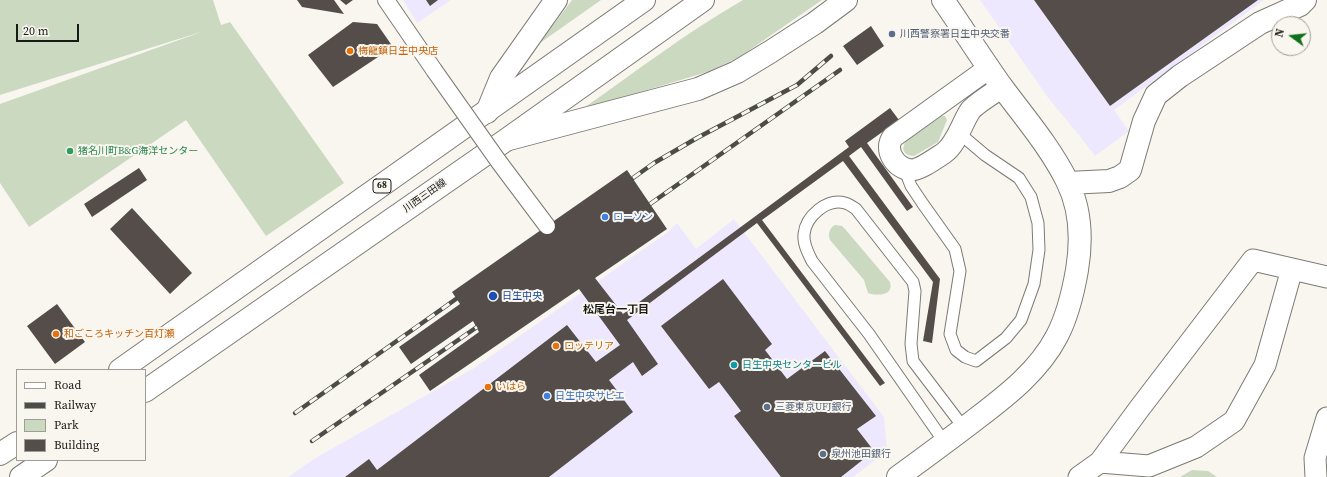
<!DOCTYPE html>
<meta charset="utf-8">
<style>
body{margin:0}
#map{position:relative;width:1327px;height:477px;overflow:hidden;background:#f8f6ef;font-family:"Source Serif 4",serif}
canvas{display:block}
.legend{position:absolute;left:16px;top:369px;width:130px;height:92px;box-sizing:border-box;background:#f8f6ef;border:1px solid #9e9d98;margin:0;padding:5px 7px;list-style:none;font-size:12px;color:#181816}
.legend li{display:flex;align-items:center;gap:8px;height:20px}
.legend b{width:20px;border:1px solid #9e9d98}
.north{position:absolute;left:1271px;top:16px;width:40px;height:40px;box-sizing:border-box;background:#f8f6ef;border:1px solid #9e9d98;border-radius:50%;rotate:285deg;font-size:11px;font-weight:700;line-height:16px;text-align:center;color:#181816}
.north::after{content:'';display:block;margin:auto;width:14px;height:18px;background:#12701d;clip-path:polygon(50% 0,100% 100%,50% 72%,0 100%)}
.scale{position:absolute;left:16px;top:24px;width:63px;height:18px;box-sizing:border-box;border:2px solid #181816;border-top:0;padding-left:5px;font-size:12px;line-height:14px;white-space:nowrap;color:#181816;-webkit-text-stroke:3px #f8f6ef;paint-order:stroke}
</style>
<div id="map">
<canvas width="1327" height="477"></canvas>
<ul class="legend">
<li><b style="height:5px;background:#fff"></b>Road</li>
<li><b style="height:5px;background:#4c4c48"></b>Railway</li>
<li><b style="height:11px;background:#cbd9c1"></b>Park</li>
<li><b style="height:11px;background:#544d4a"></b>Building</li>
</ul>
<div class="north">N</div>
<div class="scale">20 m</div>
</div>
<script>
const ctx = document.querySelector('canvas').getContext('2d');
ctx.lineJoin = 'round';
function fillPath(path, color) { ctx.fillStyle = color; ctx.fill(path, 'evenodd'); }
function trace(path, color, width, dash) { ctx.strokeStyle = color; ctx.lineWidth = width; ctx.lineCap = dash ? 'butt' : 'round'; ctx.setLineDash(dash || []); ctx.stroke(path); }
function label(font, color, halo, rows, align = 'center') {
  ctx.font = font + ' "Source Serif 4","Noto Sans JP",serif'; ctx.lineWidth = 4; ctx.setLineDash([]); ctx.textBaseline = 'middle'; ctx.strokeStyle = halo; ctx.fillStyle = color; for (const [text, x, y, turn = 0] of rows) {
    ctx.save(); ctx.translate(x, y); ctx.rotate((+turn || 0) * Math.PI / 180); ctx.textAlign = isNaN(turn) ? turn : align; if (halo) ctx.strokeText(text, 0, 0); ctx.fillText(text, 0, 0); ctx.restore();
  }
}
fillPath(new Path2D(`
 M403 0H451L417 23Z
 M980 0H1264L1114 110 1129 131 1095 156 1079 135 1049 99Z
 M734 219 884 417 887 451 853 477H288L314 459 474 368 668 232 677 223 696 249Z`), '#eee8fe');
fillPath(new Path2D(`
 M0 0H213L221 25 230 22 344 183 266 236 186 120 29 227 0 183V104L204 31 0 95Z
 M572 0H601L540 43Z
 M743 0H822L738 58 707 72 581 110C634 73 687 32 743 0Z
 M942 116H945L947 120 938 142 914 156C908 156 905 154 903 149L905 142Z
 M835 225 842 226 845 229 890 282C894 296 877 296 868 293L864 280 830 240C828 234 829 228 835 225Z
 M1192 470 1208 471 1217 477H1180Z`), '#cbd9c1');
fillPath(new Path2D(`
 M297 0H334L344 14 302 7Z
 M340 0H353L346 5Z
 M426 0H438L430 6Z
 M1034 0H1258L1110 106Z
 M353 22 377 24 393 47 333 87 308 55Z
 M871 26 884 46 857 65 843 46Z
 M890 108 899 120 867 143 913 207 907 211 861 147 849 156 940 279 932 343 923 341 933 282 843 161 762 220 885 383 880 386 757 223 627 320 658 364 642 376 633 362 609 380 633 412 549 477H345L369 459 377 470 567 325 596 362 620 345 579 289 430 391 419 375 479 332 473 321 411 364 399 347 460 304 452 292 627 170 667 229 595 278 623 314 849 147 845 141Z
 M139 168 147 180 92 217 84 204Z
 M132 208 192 273 170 294 110 229Z
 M723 279 772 344 765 350 787 379 825 351 876 416 857 429 874 451 841 477H781L734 416 741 411 719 382 709 389 661 326Z
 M57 304 85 342 55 364 27 326Z`), '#544d4a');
const service = new Path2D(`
 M904 168 911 186 923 204 955 249 960 271 950 334 956 350 965 357 976 361 1006 338 1021 320 1034 284 1039 250 1038 223 1031 197 1019 178 985 155 959 133
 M945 443 869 334 812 261C808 253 803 244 804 234 806 216 827 198 845 203 849 204 853 207 856 209L913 282 915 291 911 344 913 361 964 428`);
const pedestrian = new Path2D(`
 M386 0 434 70`);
const minor = new Path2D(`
 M989 68 893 137C883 150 896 169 911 170 920 170 936 158 944 153 957 143 961 125 970 111 975 104 994 93 1002 87
 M1100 462 1149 466 1196 447 1234 421 1265 365 1292 269
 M1079 477 1100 462 1139 409 1253 260 1327 277
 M1316 477 1315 458 1327 418`);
const tertiary = new Path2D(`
 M487 112 501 78 556 0
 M509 139 698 89 737 72 770 52 815 23 846 0
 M1068 183 1109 181 1120 177 1130 170 1144 121 1156 95 1180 76 1260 23 1300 5 1305 0
 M898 477C924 458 950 439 976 419 1006 396 1039 371 1057 336 1068 315 1073 293 1077 270 1082 240 1081 209 1067 181 1050 147 1025 118 1002 87 982 59 963 29 943 0`);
const primary = new Path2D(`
 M120 370 644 0
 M145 391 506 140 703 0
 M0 454 17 443
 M21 477 46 460`);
trace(service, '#7b7a74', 13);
trace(pedestrian, '#7b7a74', 18);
trace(minor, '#7b7a74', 23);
trace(tertiary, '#7b7a74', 24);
trace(primary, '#7b7a74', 24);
trace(service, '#fff', 11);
trace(pedestrian, '#fff', 16);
trace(minor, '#fff', 21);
trace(tertiary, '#fff', 22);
trace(primary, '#fff', 22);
const rail = new Path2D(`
 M633 178 654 163 697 138 797 85 831 56
 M650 204 840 70
 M295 413 456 299
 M312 441 477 327`);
trace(rail, '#4c4c48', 4.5);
trace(rail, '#f8f6ef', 3, [9]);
const pedestrianBridge = new Path2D(`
 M434 70 499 162 547 226`);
trace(pedestrianBridge, '#7b7a74', 18, []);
trace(pedestrianBridge, '#fff', 16);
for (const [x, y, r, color] of [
 [892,34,4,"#5c6f8a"],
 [350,51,4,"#e8710a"],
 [70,151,4,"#2e9e5b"],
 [605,217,4,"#3f7fe0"],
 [493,296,5,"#1a4fb4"],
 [56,334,4,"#e8710a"],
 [556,346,4,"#e8710a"],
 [734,365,4,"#0f9aa8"],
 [488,387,4,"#e8710a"],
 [547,396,4,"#3f7fe0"],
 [767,407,4,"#5c6f8a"],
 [823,454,4,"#5c6f8a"]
]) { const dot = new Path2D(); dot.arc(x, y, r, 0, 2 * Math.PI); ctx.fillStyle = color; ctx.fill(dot); trace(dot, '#f8f6ef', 1.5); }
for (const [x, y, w] of [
 [382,186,18]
]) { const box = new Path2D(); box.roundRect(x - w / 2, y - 7, w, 14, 3); ctx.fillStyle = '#f8f6ef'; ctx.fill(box); trace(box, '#181816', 1); }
label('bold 9px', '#181816', null, [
 ["68",382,186]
]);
label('10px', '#4e5e75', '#f8f6ef', [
 ["川西警察署日生中央交番",900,34],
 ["三菱東京UFJ銀行",775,407],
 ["泉州池田銀行",831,454]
], 'left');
label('10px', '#c56008', '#f8f6ef', [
 ["梅龍鎮日生中央店",358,51],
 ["和ごころキッチン百灯瀬",64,334],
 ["ロッテリア",564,346],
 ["いはら",496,387]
], 'left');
label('10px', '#27864d', '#f8f6ef', [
 ["猪名川町B&G海洋センター",78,151]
], 'left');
label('10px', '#181816', '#f8f6ef', [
 ["川西三田線",425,196,-35]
]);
label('10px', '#366cbe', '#f8f6ef', [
 ["ローソン",613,217],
 ["日生中央サピエ",555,396]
], 'left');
label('10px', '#164399', '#f8f6ef', [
 ["日生中央",502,296]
], 'left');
label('10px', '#0d838f', '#f8f6ef', [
 ["日生中央センタービル",742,365]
], 'left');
label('bold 11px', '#181816', '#f8f6ef', [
 ["松尾台一丁目",616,310]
]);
</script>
